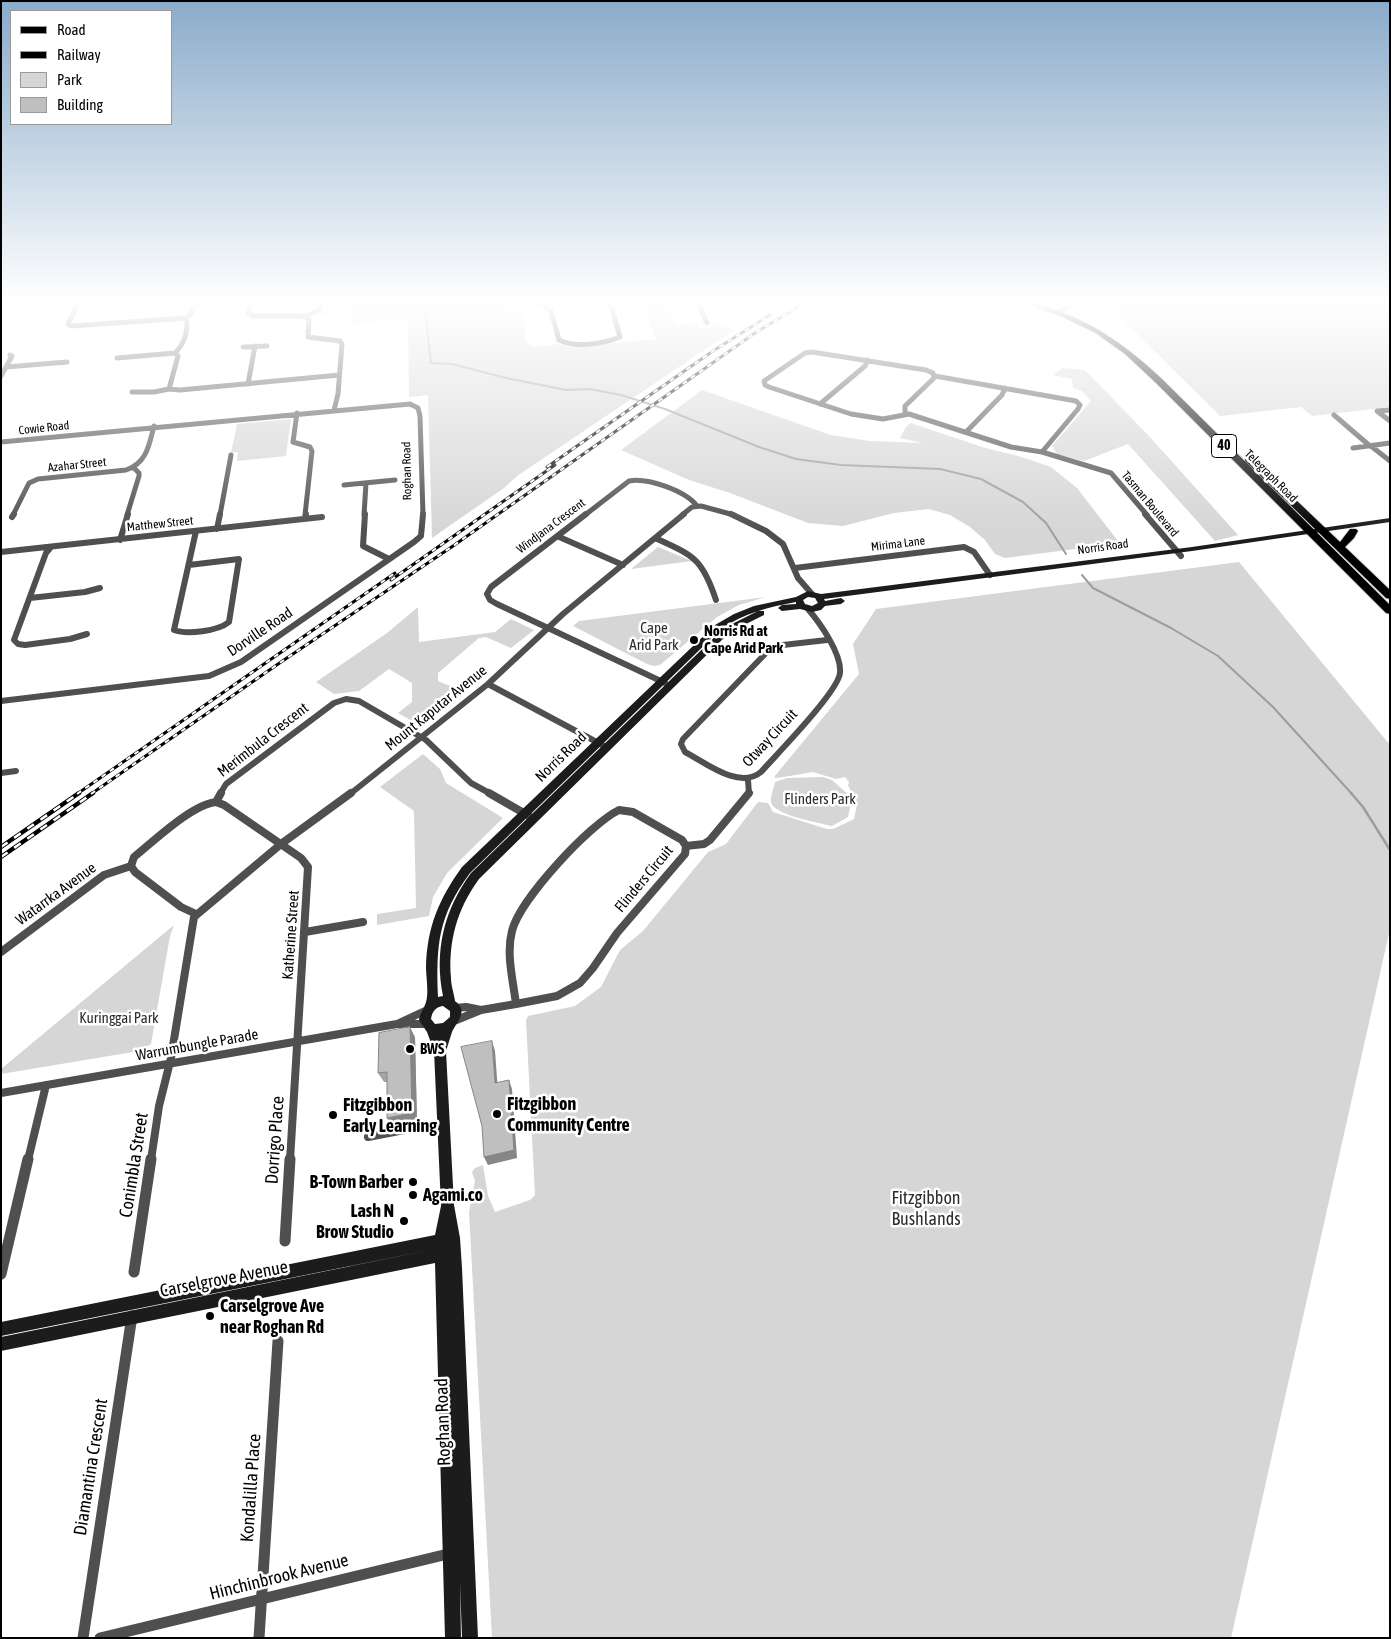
<!DOCTYPE html>
<style>
body{margin:0}
#map{position:relative;width:1391px;height:1639px;overflow:hidden;background:#fff;font-family:"Asap Condensed",sans-serif}
canvas{display:block}
.frame{position:absolute;inset:0;border:2px solid #000;pointer-events:none}
.legend{position:absolute;left:10px;top:10px;width:162px;height:115px;box-sizing:border-box;background:#fff;border:1px solid #999;margin:0;padding:6px 9px;list-style:none;font-size:15px;color:#000}
.legend li{display:flex;align-items:center;gap:10px;height:25px}
.legend b{width:25px;border:1px solid #999}
</style>
<div id="map">
<canvas width="1391" height="1639"></canvas>
<div class="frame"></div>
<ul class="legend">
<li><b style="height:6px;background:#000"></b>Road</li>
<li><b style="height:6px;background:#000"></b>Railway</li>
<li><b style="height:14px;background:#d6d6d6"></b>Park</li>
<li><b style="height:14px;background:#bfbfbf"></b>Building</li>
</ul>
</div>
<script>
const ctx = document.querySelector('canvas').getContext('2d');
ctx.lineJoin = 'round';
function fillPath(path, color) { ctx.fillStyle = color; ctx.fill(path, 'evenodd'); }
function trace(path, color, width, dash) { ctx.strokeStyle = color; ctx.lineWidth = width; ctx.lineCap = dash ? 'butt' : 'round'; ctx.setLineDash(dash || []); ctx.stroke(path); }
function label(font, color, halo, rows, align = 'center') {
  ctx.font = font + ' "Asap Condensed",sans-serif'; ctx.lineWidth = 5; ctx.setLineDash([]); ctx.textBaseline = 'middle'; ctx.strokeStyle = halo; ctx.fillStyle = color; for (const [text, x, y, turn = 0] of rows) {
    ctx.save(); ctx.translate(x, y); ctx.rotate((+turn || 0) * Math.PI / 180); ctx.textAlign = isNaN(turn) ? turn : align; if (halo) ctx.strokeText(text, 0, 0); ctx.fillText(text, 0, 0); ctx.restore();
  }
}
fillPath(new Path2D(`
 M352 302H504L506 310 521 309 526 341 533 347 559 344 575 347 656 339 642 302H666L675 325 697 323 699 327C705 329 712 329 717 324L734 330 517 476 504 488 432 538 428 395 409 397 408 318 350 323 351 312 316 315 325 311 351 308Z
 M1105 302H1390V407L1312 416 1301 407 1220 416Z
 M1063 368 1085 370 1149 436 1238 535 1215 541 1128 444 1084 461 1057 454 1052 446 1091 401 1082 391 1073 388 1072 379 1052 375Z
 M702 390 831 435 870 441 922 443 900 438 906 427 911 423 982 447 1022 457 1051 467 1077 488 1118 541 1114 544 1005 558 995 554 985 540 970 527 950 515 929 509 894 513 843 526 808 523 730 493 689 480 621 450Z
 M291 419 286 456 237 461 238 452 231 453 237 424Z
 M658 547 692 561 631 569Z
 M1239 562 1390 745V929L1231 1638H492L469 1212 475 1181 472 1172 475 1168 483 1165 488 1196 495 1212 530 1200 535 1195 526 1020 528 1016 575 1006 601 987 620 950 643 931 708 852 726 844 758 802 768 803 773 812 827 829H833L854 819 857 804 848 785 849 782 845 777 836 779 813 772 778 778 774 777 859 674 853 644 876 609Z
 M766 597 739 605 717 617 660 665 654 666 647 664 573 626 579 621Z
 M418 607 419 642 495 632 511 619 534 630 511 648 486 637 479 638 438 673V681L462 691 427 720 414 722 398 713 412 702V683L389 669 359 691 334 694 316 682 387 633Z
 M423 754 440 769 446 783 503 818 447 873 433 897 429 916 377 925V914L416 908 414 811 380 787Z
 M823 777 832 780 852 798 848 817 832 826C820 823 773 815 771 802 770 796 774 788 775 782L787 778Z
 M174 925 170 936 151 1044 139 1051 1 1074V1069Z`), '#d6d6d6');
trace(new Path2D(`
 M424 302 431 363 452 364 506 378 566 390 590 389 621 395 665 409 759 447 796 459 841 465 940 469 981 479 1023 502 1046 523 1066 554
 M1082 575 1093 588 1171 628 1218 656 1273 707 1352 794`), '#9d9d9d', 2);
trace(new Path2D(`
 M1351 793 1363 807 1390 850`), '#9d9d9d', 2.5);
const primary = new Path2D(`
 M1020 302C1032 301 1043 305 1054 309 1096 324 1129 348 1161 378L1390 605V614L1386 613 1155 382 1125 354 1094 332 1060 316Z
 M1248 456 1251 457 1340 542 1350 529H1356L1358 531 1354 538 1345 547 1390 590V599L1386 598 1245 461V457Z`);
trace(primary, '#dbdbdb', 2);
trace(new Path2D(`
 M79 302 68 324 71 326 186 318
 M200 302 194 305 191 314 186 318C189 331 184 344 175 353L178 356 169 389 180 390 339 375
 M250 302 248 313 254 316H304L309 320 308 337 340 341 342 344 338 394 334 410
 M538 302 551 311 559 340C576 348 603 344 620 337L610 302
 M698 302 707 323
 M1059 312 1075 302
 M306 316 319 310 322 302
 M243 347 267 346
 M117 358 175 353
 M6 367 67 362
 M1 376 12 356 10 355
 M935 376 1076 401 1080 405 1078 409 1042 452 1111 473 1147 515
 M248 384 255 346
 M132 392H154L169 389
 M820 404 865 366 868 360
 M1390 410 1377 411 1390 421
 M297 413 293 442 310 447 312 451 305 515
 M905 413V406L934 378 933 373 926 370 812 352 805 353 764 381 765 385 769 387 851 414 883 419 909 414 1011 447 1042 452
 M1334 415 1370 446
 M966 432 1002 395 1005 388
 M1 442 410 404 418 408 420 416 423 515
 M1371 446 1390 461
 M1353 448 1390 443
 M344 485 395 480
 M13 515 29 483 38 479 126 470C147 463 149 445 154 426
 M127 515 139 476V473L134 468
 M220 515 231 455
 M364 515 366 483
 M585 515 629 481C647 477 686 491 697 506
 M682 515 692 507 701 506 734 515`), '#4f4f4f', 5);
trace(new Path2D(`
 M365 514 363 546 389 559
 M586 514 491 587 487 594 490 600 497 604 665 683
 M731 514 766 531 783 544 798 578 812 594
 M1145 514 1181 556
 M12 517 14 514
 M305 519 306 514
 M217 529 220 514
 M557 536 623 565
 M655 538C694 556 702 558 716 600
 M120 540 128 514
 M51 547 46 553 14 640 18 644 25 645 70 639 87 634
 M1 552 322 517
 M189 565 239 559 229 622C218 631 187 635 174 630L196 531
 M795 568 964 547 974 552 990 575
 M30 598 85 592 100 588
 M808 609C820 623 842 654 840 673 838 692 776 755 761 772 739 790 706 763 685 752L681 744 683 739 766 653 783 645 827 640
 M488 684 606 747
 M1 701 209 676 241 662 414 542 421 536 423 514
 M1 773 16 771
 M748 780 749 794
 M220 794 226 784 334 703 346 699 359 701 426 740 471 783 491 794
 M350 794 488 684 563 614 684 514`), '#4f4f4f', 6);
trace(new Path2D(`
 M489 793 529 816
 M216 802 224 805 301 858 308 867 290 1160
 M619 810 633 812 682 840 686 846 685 854 617 933 593 968 580 983 557 996 516 1004C513 980 506 954 512 931 520 899 590 824 619 810Z
 M686 846 704 844 710 840 749 793
 M196 914 181 907 135 872 131 866 134 857C154 841 191 805 216 802L221 793
 M305 932 363 922
 M1 952 104 875 131 866
 M455 1008 466 1007 481 1010
 M454 1021 481 1010 516 1004
 M397 1024 427 1010
 M1 1093 397 1024H427
 M368 1137 425 1126
 M28 1160 46 1085
 M151 1160 159 1106 171 1058 194 917 281 844 351 793`), '#4f4f4f', 8);
trace(new Path2D(`
 M285 1241 290 1159
 M134 1272 151 1159
 M1 1274 28 1159
 M83 1638 132 1316
 M100 1638 452 1553
 M259 1638 278 1341`), '#4f4f4f', 11);
fillPath(new Path2D(`
 M1390 518V522L1192 551 824 599 825 601 841 598 845 601 841 604 825 606 821 610 812 612 800 609 782 611 778 608 782 605 796 604V602C769 607 744 613 721 629L470 873C438 916 436 945 438 997L443 996C434 951 444 910 471 873L724 628 758 611H764V615L730 632 479 879C457 909 448 942 451 978 451 986 454 993 455 1001 469 1011 457 1021 452 1032 450 1038 448 1045 446 1051L454 1205 460 1238 462 1268 478 1638H462L460 1583 461 1638H445L435 1263 1 1351V1337L435 1249 1 1336V1322L435 1235 441 1206 434 1051 427 1032 419 1020C420 1013 424 1009 426 1002 429 994 426 976 426 967 427 927 439 899 462 867L715 625 734 614 754 606 796 597 808 591 821 594 1192 547ZM808 597 815 598 818 603 812 606 805 604 803 600ZM443 1006 450 1011V1017L443 1023 435 1024 431 1019C432 1011 436 1007 443 1006Z`), '#1c1c1c');
fillPath(primary, '#000');
const railFar1 = new Path2D(`
 M547 467 713 351 770 315
 M391 580 555 465
 M77 794 395 573
 M91 794 281 662 453 546 755 333 806 302`);
const rail = new Path2D(`
 M1 847 79 793
 M1 857 93 793`);
trace(railFar1, '#000', 3);
trace(rail, '#000', 4.5);
trace(railFar1, '#fff', 2, [5]);
trace(rail, '#fff', 2.5, [8]);
fillPath(new Path2D(`
 M415 1037 417 1122 393 1126 387 1118V1082H384L378 1073Z`), '#a4a4a4');
fillPath(new Path2D(`
 M410 1027 415 1037 417 1122 393 1126 387 1118Z
 M492 1041 495 1051 498 1092 495 1083Z
 M509 1080 512 1089 517 1158 488 1165 484 1157Z`), '#868686');
const building = new Path2D(`
 M410 1027 412 1113 387 1118V1072L378 1073 379 1033Z
 M492 1041 495 1083 509 1080 514 1150 484 1157 482 1126 461 1047Z`);
fillPath(building, '#bfbfbf');
trace(building, '#868686', 1);
const sky = ctx.createLinearGradient(0, 0, 0, 531);
sky.addColorStop(0, '#8aabca');
sky.addColorStop(0.57, '#fff');
sky.addColorStop(1, '#ffffff00');
ctx.fillStyle = sky;
ctx.fillRect(0, 0, 1391, 531);
for (const [x, y, r, color] of [
 [694,640,5,"#000"],
 [410,1049,5,"#000"],
 [497,1114,5,"#000"],
 [333,1115,5,"#000"],
 [413,1182,5,"#000"],
 [413,1195,5,"#000"],
 [404,1221,5,"#000"],
 [210,1316,5,"#000"]
]) { const dot = new Path2D(); dot.arc(x, y, r, 0, 2 * Math.PI); ctx.fillStyle = color; ctx.fill(dot); trace(dot, '#fff', 2); }
label('12px', '#000', '#fff', [
 ["Cowie Road",44,428,-6],
 ["Azahar Street",77,465,-6],
 ["Roghan Road",407,471,-91],
 ["Telegraph Road",1271,476,45],
 ["Tasman Boulevard",1150,504,50],
 ["Matthew Street",160,524,-6],
 ["Windjana Crescent",551,526,-37],
 ["Mirima Lane",898,544,-7],
 ["Norris Road",1103,547,-8]
]);
for (const [x, y, w] of [
 [1224,446,25]
]) { const box = new Path2D(); box.roundRect(x - w / 2, y - 11.5, w, 23, 4); ctx.fillStyle = '#fff'; ctx.fill(box); trace(box, '#000', 1); }
label('bold 14px', '#000', null, [
 ["40",1224,446]
]);
label('15px', '#2d2d2d', '#fff', [
 ["Cape",654,628],
 ["Arid Park",654,645],
 ["Flinders Park",820,799],
 ["Kuringgai Park",119,1018]
]);
label('bold 15px', '#000', '#fff', [
 ["Norris Rd at",704,631],
 ["Cape Arid Park",704,648],
 ["BWS",420,1049]
], 'left');
label('15px', '#000', '#fff', [
 ["Dorville Road",260,632,-34],
 ["Mount Kaputar Avenue",436,708,-39],
 ["Otway Circuit",770,738,-47],
 ["Merimbula Crescent",263,740,-38],
 ["Norris Road",561,757,-44],
 ["Flinders Circuit",644,879,-50],
 ["Watarrka Avenue",56,894,-36],
 ["Katherine Street",291,935,-86],
 ["Warrumbungle Parade",197,1045,-10]
]);
label('bold 18px', '#000', '#fff', [
 ["Fitzgibbon",507,1104],
 ["Community Centre",507,1125],
 ["Fitzgibbon",343,1105],
 ["Early Learning",343,1126],
 ["B-Town Barber",403,1182,"right"],
 ["Agami.co",423,1195],
 ["Lash N",394,1211,"right"],
 ["Brow Studio",394,1232,"right"],
 ["Carselgrove Ave",220,1306],
 ["near Roghan Rd",220,1327]
], 'left');
label('18px', '#000', '#fff', [
 ["Dorrigo Place",275,1140,-86],
 ["Conimbla Street",134,1165,-81],
 ["Carselgrove Avenue",224,1279,-11],
 ["Roghan Road",443,1422,-92],
 ["Diamantina Crescent",91,1467,-81],
 ["Kondalilla Place",251,1488,-86],
 ["Hinchinbrook Avenue",279,1577,-14]
]);
label('18px', '#2d2d2d', '#fff', [
 ["Fitzgibbon",926,1198],
 ["Bushlands",926,1219]
]);
</script>
